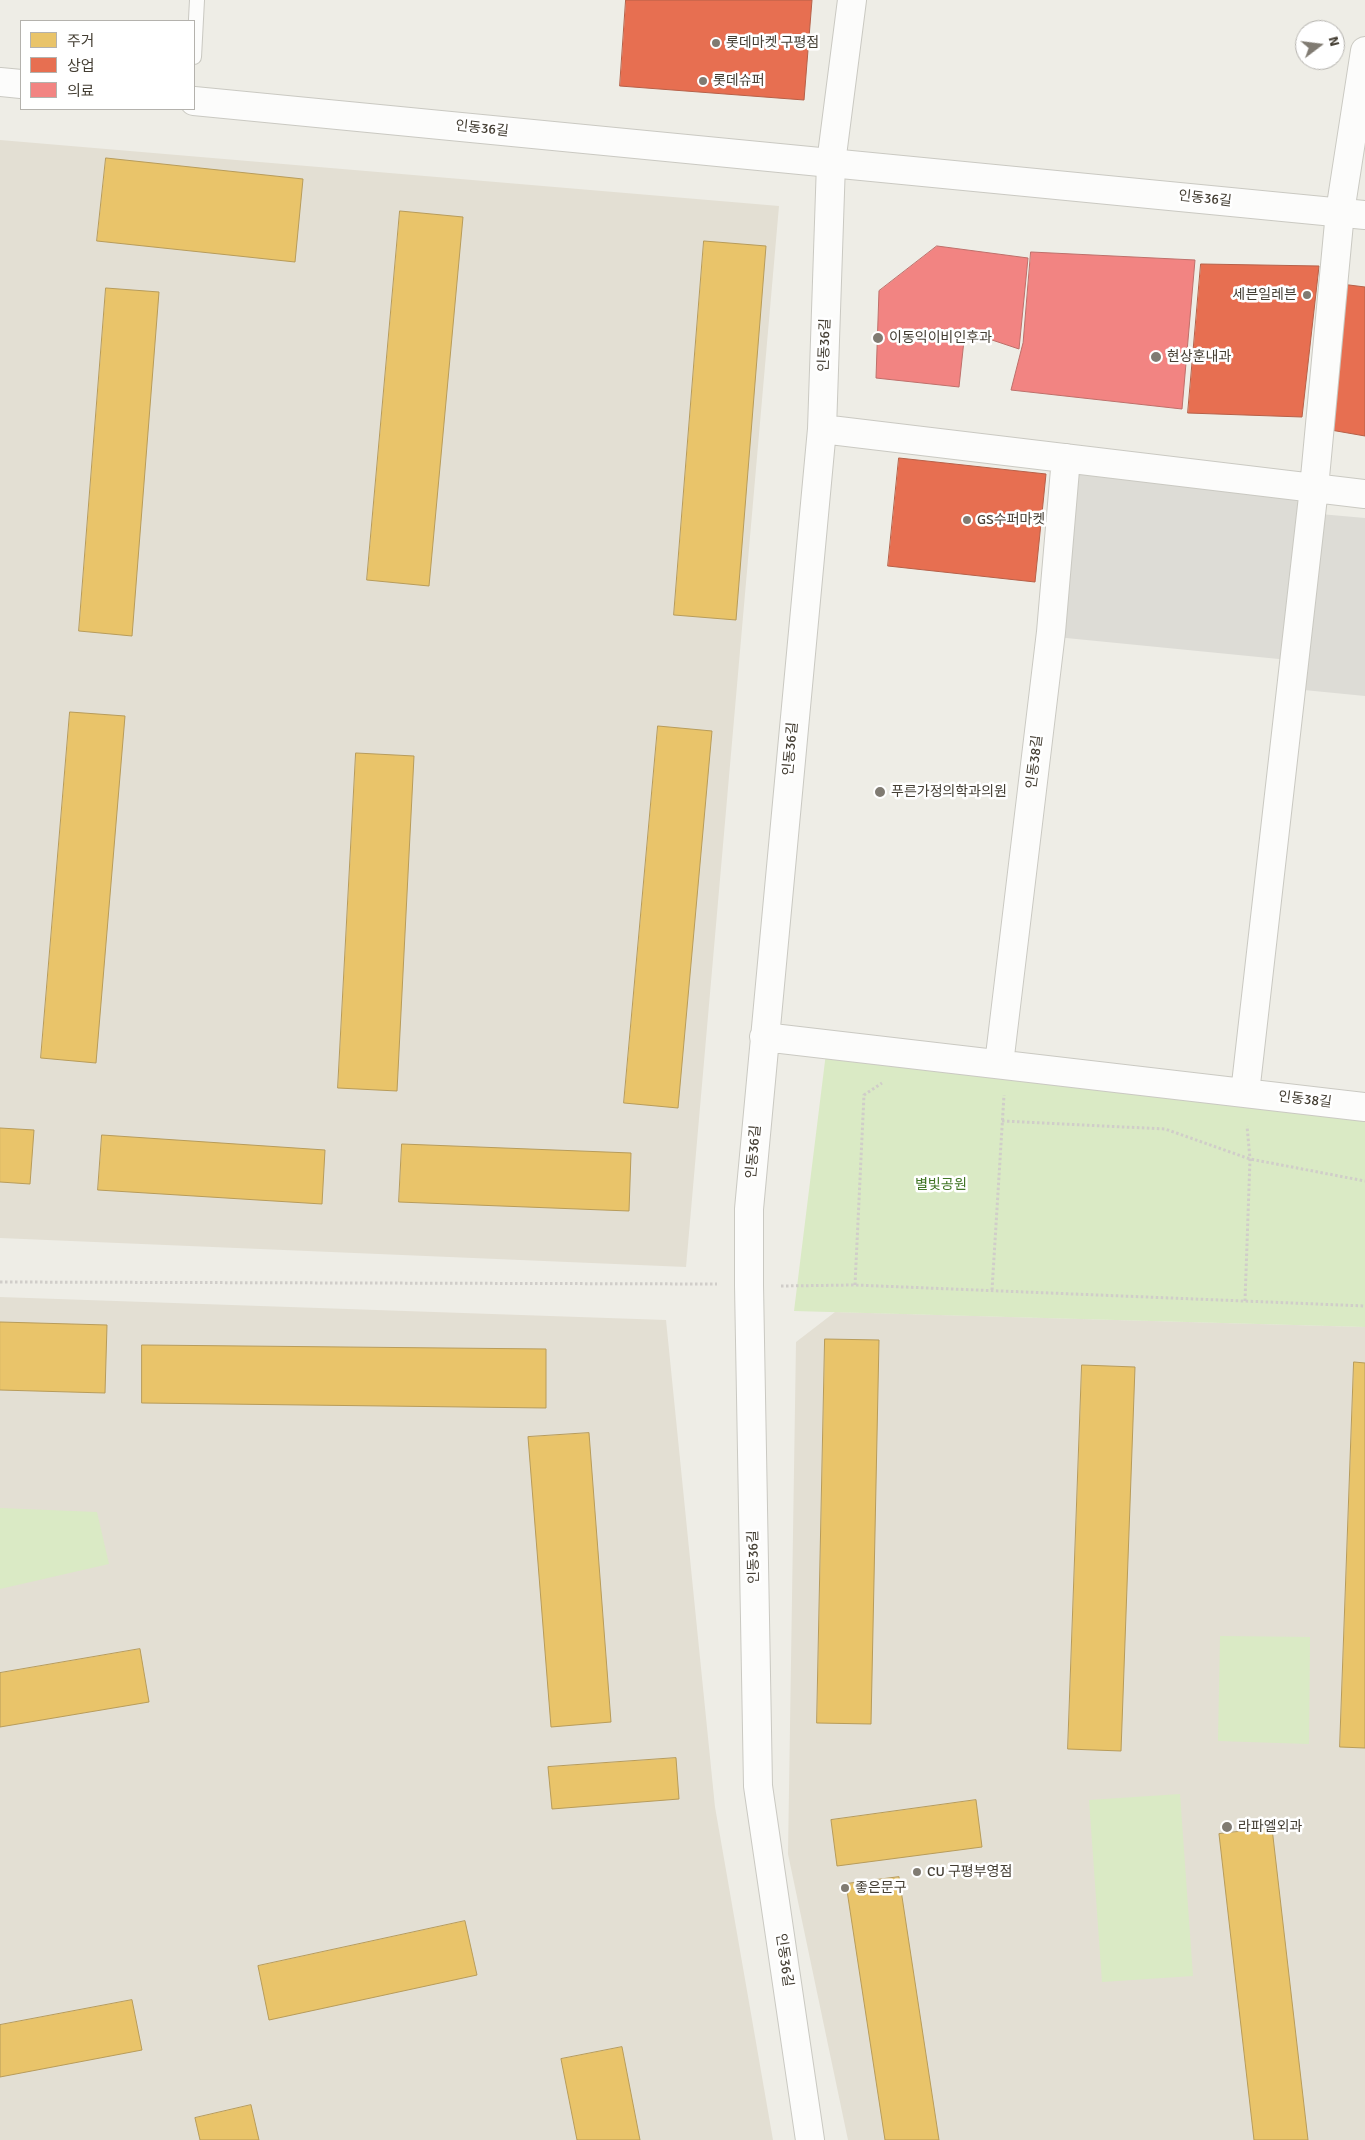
<!DOCTYPE html>
<meta charset="utf-8">
<style>
body{margin:0}
#map{position:relative;width:1365px;height:2140px;overflow:hidden;background:#eeede6;font-family:Signika,"Noto Sans KR",sans-serif}
canvas{display:block}
.legend{position:absolute;left:20px;top:20px;width:175px;height:90px;box-sizing:border-box;background:#fff;border:1px solid #b4b2ad;margin:0;padding:6px 9px;list-style:none;font-size:15px;color:#443e33}
.legend li{display:flex;align-items:center;gap:10px;height:25px}
.legend b{width:25px;border:1px solid #b4b2ad}
.north{position:absolute;left:1295px;top:20px;width:50px;height:50px;box-sizing:border-box;background:#fff;border:1px solid #b4b2ad;border-radius:50%;rotate:75deg;font-size:14px;font-weight:700;line-height:20px;text-align:center;color:#443e33}
.north::after{content:'';display:block;margin:auto;width:18px;height:22px;background:#807b72;clip-path:polygon(50% 0,100% 100%,50% 72%,0 100%)}
</style>
<div id="map">
<canvas width="1365" height="2140"></canvas>
<ul class="legend">
<li><b style="height:14px;background:#e9c46a"></b>주거</li>
<li><b style="height:14px;background:#e76f51"></b>상업</li>
<li><b style="height:14px;background:#f28482"></b>의료</li>
</ul>
<div class="north">N</div>
</div>
<script>
const ctx = document.querySelector('canvas').getContext('2d');
ctx.lineJoin = 'round';
function fillPath(path, color) { ctx.fillStyle = color; ctx.fill(path, 'evenodd'); }
function trace(path, color, width, dash) { ctx.strokeStyle = color; ctx.lineWidth = width; ctx.lineCap = dash ? 'butt' : 'round'; ctx.setLineDash(dash || []); ctx.stroke(path); }
function label(font, color, halo, rows, align = 'center') {
  ctx.font = font + ' Signika,"Noto Sans KR",sans-serif'; ctx.lineWidth = 5; ctx.setLineDash([]); ctx.textBaseline = 'middle'; ctx.strokeStyle = halo; ctx.fillStyle = color; for (const [text, x, y, turn = 0] of rows) {
    ctx.save(); ctx.translate(x, y); ctx.rotate((+turn || 0) * Math.PI / 180); ctx.textAlign = isNaN(turn) ? turn : align; if (halo) ctx.strokeText(text, 0, 0); ctx.fillText(text, 0, 0); ctx.restore();
  }
}
fillPath(new Path2D(`
 M0 140 779 206 686 1267 0 1238Z
 M0 1297 666 1320 715 1807 773 2140H0Z
 M835 1312 1365 1327V2140H848L788 1854 796 1342Z`), '#e3dfd3');
fillPath(new Path2D(`
 M827 1045 1365 1094V1327L794 1311Z
 M0 1508 97 1512 109 1564 0 1589Z
 M1220 1636 1310 1637 1309 1744 1218 1741Z
 M1180 1794 1193 1976 1102 1982 1089 1800Z`), '#daeac5');
fillPath(new Path2D(`
 M1072 463 1306 486 1289 660 1056 637Z
 M1320 514 1365 518V696L1304 690Z`), '#dddcd6');
const homes = new Path2D(`
 M106 158 303 179 295 262 97 241Z
 M400 211 463 217 429 586 367 580Z
 M704 241 766 246 736 620 674 615Z
 M106 288 159 292 132 636 79 631Z
 M70 712 125 716 96 1063 41 1058Z
 M658 726 712 731 678 1108 624 1103Z
 M356 753 414 756 397 1091 338 1088Z
 M0 1128 34 1130 30 1184 0 1182Z
 M102 1135 325 1150 322 1204 98 1190Z
 M402 1144 631 1153 629 1211 399 1202Z
 M0 1322 107 1325 105 1393 0 1390Z
 M825 1339 879 1340 871 1724 817 1723Z
 M142 1345 546 1349V1408L142 1403Z
 M1354 1362 1365 1363V1748L1340 1747Z
 M1082 1365 1135 1367 1121 1751 1068 1749Z
 M589 1433 611 1722 551 1727 528 1437Z
 M140 1649 149 1702 0 1727V1673Z
 M676 1758 679 1799 552 1809 548 1767Z
 M976 1800 982 1847 837 1866 831 1820Z
 M1272 1828 1308 2140H1254L1219 1834Z
 M899 1877 939 2140H885L846 1884Z
 M465 1921 477 1975 269 2020 258 1966Z
 M132 2000 142 2050 0 2077V2025Z
 M622 2047 640 2140H577L561 2059Z
 M251 2105 259 2140H200L195 2118Z`);
fillPath(homes, '#e9c46a');
trace(homes, '#b89c5a', 1);
const shops = new Path2D(`
 M626 0H812L804 100 620 86Z
 M1201 264 1319 266 1302 417 1188 413Z
 M1341 284 1365 287V436L1325 429Z
 M899 458 1046 474 1035 582 888 566Z`);
fillPath(shops, '#e76f51');
trace(shops, '#b66048', 1);
const health = new Path2D(`
 M937 246 1028 258 1019 349 965 331 959 387 876 378 879 291Z
 M1031 252 1195 260 1182 409 1011 390 1023 343Z`);
fillPath(health, '#f28482');
trace(health, '#be6f6a', 1);
const service = new Path2D(`
 M194 57 197 0`);
const minor = new Path2D(`
 M822 429 1365 494
 M764 1037 1365 1107
 M999 1064 1051 632 1066 458
 M1245 1093 1314 488 1340 212 1365 51
 M810 2140 758 1786 749 1285V1209L822 429 831 163 852 0`);
const tertiary = new Path2D(`
 M0 82 21 84
 M194 101 1365 215`);
trace(service, '#cac9c2', 16);
trace(minor, '#cac9c2', 30);
trace(tertiary, '#cac9c2', 30);
trace(new Path2D(`
 M1002 1121 1165 1129 1250 1159 1365 1181
 M0 1282 717 1284
 M855 1285 864 1095 882 1083
 M781 1286 855 1285 1365 1306
 M992 1290 1004 1095
 M1245 1301 1250 1159 1247 1126`), '#d0cdc9', 3, [2.5, 2.5]);
trace(service, '#fcfcfb', 14);
trace(minor, '#fcfcfb', 28);
trace(tertiary, '#fcfcfb', 28);
for (const [x, y, r, color] of [
 [716,43,5,"#807b72"],
 [703,81,5,"#807b72"],
 [1307,295,5,"#807b72"],
 [878,338,6,"#807b72"],
 [1156,357,6,"#807b72"],
 [967,520,5,"#807b72"],
 [880,792,6,"#807b72"],
 [1227,1827,6,"#807b72"],
 [917,1872,5,"#807b72"],
 [845,1888,5,"#807b72"]
]) { const dot = new Path2D(); dot.arc(x, y, r, 0, 2 * Math.PI); ctx.fillStyle = color; ctx.fill(dot); trace(dot, '#fff', 2); }
label('14px', '#443e33', '#fff', [
 ["롯데마켓 구평점",726,43],
 ["롯데슈퍼",713,81],
 ["세븐일레븐",1297,295,"right"],
 ["이동익이비인후과",889,338],
 ["현상훈내과",1167,357],
 ["GS수퍼마켓",977,520],
 ["푸른가정의학과의원",891,792],
 ["라파엘외과",1238,1827],
 ["CU 구평부영점",927,1872],
 ["좋은문구",855,1888]
], 'left');
label('14px', '#443e33', '#fff', [
 ["인동36길",482,129,6],
 ["인동36길",1205,199,6],
 ["인동36길",825,345,-88],
 ["인동36길",791,749,-85],
 ["인동38길",1035,762,-83],
 ["인동38길",1305,1100,7],
 ["인동36길",754,1152,-85],
 ["인동36길",754,1557,-91],
 ["인동36길",784,1960,82]
]);
label('14px', '#417626', '#fff', [
 ["별빛공원",941,1185]
]);
</script>
